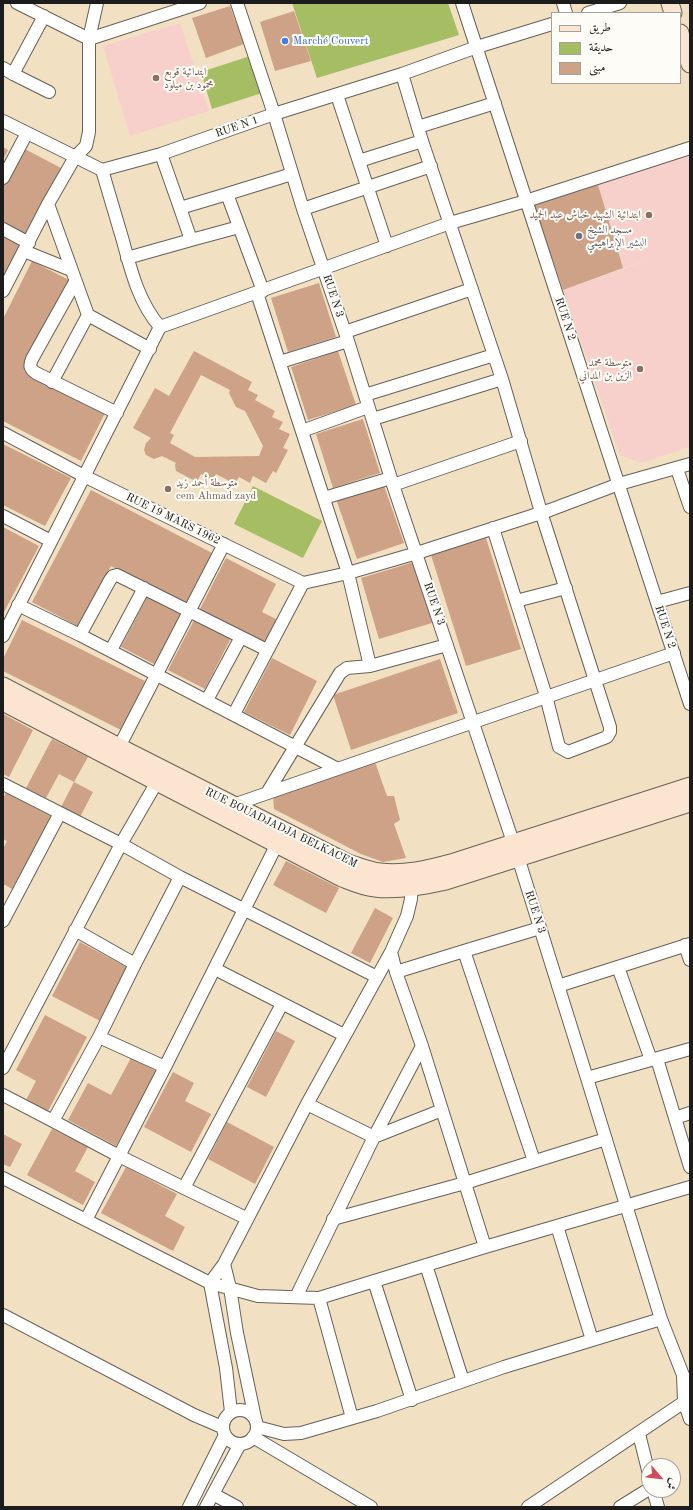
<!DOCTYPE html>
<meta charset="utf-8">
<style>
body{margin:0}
#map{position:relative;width:693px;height:1510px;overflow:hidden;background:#f2e0c3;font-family:"Old Standard TT",Amiri,serif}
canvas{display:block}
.frame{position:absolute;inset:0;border:4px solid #1c1c1c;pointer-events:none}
.legend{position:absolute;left:551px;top:12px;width:130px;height:72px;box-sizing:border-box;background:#fdfcf7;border:1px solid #a3a29f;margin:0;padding:5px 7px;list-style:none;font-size:12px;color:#1c1c1c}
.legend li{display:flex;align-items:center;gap:8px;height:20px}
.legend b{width:20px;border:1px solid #a3a29f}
.north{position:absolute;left:641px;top:1458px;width:40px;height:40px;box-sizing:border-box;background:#fdfcf7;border:1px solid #a3a29f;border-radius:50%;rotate:118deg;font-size:11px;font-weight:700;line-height:16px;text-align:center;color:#1c1c1c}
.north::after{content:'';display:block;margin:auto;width:14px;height:18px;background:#d1495b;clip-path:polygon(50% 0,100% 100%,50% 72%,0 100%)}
</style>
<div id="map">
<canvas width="693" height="1510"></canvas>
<div class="frame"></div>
<ul class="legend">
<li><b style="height:5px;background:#fce5d0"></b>طريق</li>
<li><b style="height:11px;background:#a5be64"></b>حديقة</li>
<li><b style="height:11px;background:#cea287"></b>مبنى</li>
</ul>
<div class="north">ش</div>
</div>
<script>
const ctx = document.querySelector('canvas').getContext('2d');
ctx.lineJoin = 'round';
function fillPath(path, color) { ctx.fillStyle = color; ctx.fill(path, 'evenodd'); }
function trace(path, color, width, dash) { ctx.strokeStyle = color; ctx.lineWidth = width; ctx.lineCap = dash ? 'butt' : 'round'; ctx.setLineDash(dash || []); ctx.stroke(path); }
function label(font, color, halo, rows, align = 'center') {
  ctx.font = font + ' "Old Standard TT",Amiri,serif'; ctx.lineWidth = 4; ctx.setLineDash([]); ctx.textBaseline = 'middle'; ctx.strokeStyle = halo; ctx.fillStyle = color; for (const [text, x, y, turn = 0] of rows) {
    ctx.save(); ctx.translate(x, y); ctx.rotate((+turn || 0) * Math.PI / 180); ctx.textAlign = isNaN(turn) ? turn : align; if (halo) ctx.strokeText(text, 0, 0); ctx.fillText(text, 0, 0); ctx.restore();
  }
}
fillPath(new Path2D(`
 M180 23 209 111 130 136 103 46Z
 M690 154V447L642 463 620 455 563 290 654 258 623 268 598 185Z`), '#f7d0cb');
fillPath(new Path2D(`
 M292 3H448L459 35 317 78Z
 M250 56 262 93 212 109 201 72Z
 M253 486 322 521 303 558 234 524Z`), '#a5be64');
fillPath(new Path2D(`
 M230 6 244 44 206 58 192 18Z
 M294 11 311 61 275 71 260 22Z
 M3 147 8 150 3 160Z
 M23 148 61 168 24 236 3 226V186Z
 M598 185 623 268 563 290 534 205Z
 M3 235 21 245 3 279Z
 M32 261 69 280 24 371 105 413 81 461 3 421V319Z
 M319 283 336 337 288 352 271 298Z
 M194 351 252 382 248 390 258 395 255 400 275 411 272 417 283 422 279 429 290 434 283 448 288 450 276 473 273 471 266 483 253 476 250 483 239 477 235 484 216 474 212 480 201 474 197 482 176 471 175 465 176 463 162 456 154 459 146 455 144 450 146 443 151 438 133 428 155 388 169 396ZM201 375 230 390 229 393 236 407 245 411 263 446 259 456 195 457 170 443 174 435 170 433Z
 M338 351 356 405 308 420 291 367Z
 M363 419 380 473 333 488 316 434Z
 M3 444 71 478 45 526 3 505Z
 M383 483 404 543 357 559 336 499Z
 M91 490 212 553 185 605 111 566 79 627 32 602Z
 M3 527 39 546 3 614Z
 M486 538 521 649 466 666 431 555Z
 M226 558 276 584 262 612 280 621 267 646 199 611Z
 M414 562 432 623 379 639 361 578Z
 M147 597 182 615 156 665 121 647Z
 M22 620 145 681 121 730 3 671V659Z
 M194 620 231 638 205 689 168 670Z
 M272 658 317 681 290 735 244 712Z
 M440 659 458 713 351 750 333 695Z
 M3 714 33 730 9 777 3 774Z
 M52 739 88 757 74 782 59 774 46 798 26 788Z
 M375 762 387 796H394L400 820 394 824 406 858 383 862 361 854 274 809 273 796Z
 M74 782 93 792 80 817 61 807Z
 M6 793 52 817 14 890 3 884V849L7 841 3 839V798Z
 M286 861 339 888 326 913 273 885Z
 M375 908 393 918 370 963 351 953Z
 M80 942 128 968 100 1021 52 996Z
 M45 1015 87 1037 48 1111 26 1100 36 1081 16 1070Z
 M276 1031 295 1041 266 1097 247 1087Z
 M131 1058 156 1071 116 1146 68 1120 88 1083 111 1095Z
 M173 1072 194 1083 185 1101 211 1114 191 1152 144 1127Z
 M227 1122 274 1147 255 1184 208 1159Z
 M52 1129 88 1147 75 1171 95 1182 83 1205 27 1175Z
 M3 1134 22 1144 10 1167 3 1164Z
 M126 1167 177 1194 165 1216 185 1227 173 1251 101 1213Z`), '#cea287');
const street = new Path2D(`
 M17 3 89 39 200 3
 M237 3 274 114 303 209 348 341 393 485 517 854 587 1078 661 1319 683 1375 690 1385
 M462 3 690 704
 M563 3 566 13
 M588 13 620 3
 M3 68 13 74 44 16
 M13 74 49 92
 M402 74 422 141 502 379 541 512 610 727V732L607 737 568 752 559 747 546 696 493 528
 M337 95 387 246
 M3 121 102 170 161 154 274 114 402 74 477 47 552 24
 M418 127 495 103
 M161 154 180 208 227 194 263 291
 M359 161 422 141
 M102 170C109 194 116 217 123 241 131 271 139 303 160 327
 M3 178 27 133
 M227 194 292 174
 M48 204 88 315 52 382
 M303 209 431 166
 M3 229 29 243
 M191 240 239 227
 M24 251 71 270
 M127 258 191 240 180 208
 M75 282 32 359C29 366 30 369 36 373L117 413
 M3 291 48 204 75 157 86 146 89 132V39L97 3
 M257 293 348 573 370 666
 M88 315 150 349
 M345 332 472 289
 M280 362 348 341
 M365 395 494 355
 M373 419 502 379
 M302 431 368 407
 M3 433 84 476 303 583 348 573 417 553 550 510 619 484 690 464
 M677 469 690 507
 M393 485 521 441
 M324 498 391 478
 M3 516 51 541
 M516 601 566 588
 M657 602 690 593
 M18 605 80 635 110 580 113 576 117 575 267 650
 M80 635 336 768
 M3 636 160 327 450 223 526 201 690 148
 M111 650 144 588
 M207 700 241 637
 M234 714 303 583
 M119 747 224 544
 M3 784 121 844 180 877 377 977
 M267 793 340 673 347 668 370 666 447 645
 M233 805 674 653
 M180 877 135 964 99 1037 165 1067 277 844
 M3 921 60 813
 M75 930 135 964
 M685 945 690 960
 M618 967 651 1060
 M215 969 344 1035
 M396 972 464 951
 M558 986 690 944
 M99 1037 53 1121 119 1156 165 1067
 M422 1046 485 1247
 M657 1059 690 1167
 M3 1068 121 844 161 775
 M587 1078 690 1049
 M3 1095 53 1121
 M307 1104 374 1137 442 1110
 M675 1118 690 1113
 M534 1161 464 951 540 928
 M3 1178 210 1283 258 1296 319 1298 485 1247 690 1187
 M184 1188 246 1218
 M333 1219 465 1183 606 1139
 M86 1220 119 1156 184 1188 282 1004
 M557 1226 592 1340
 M224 1264 230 1288 237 1333 255 1418
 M426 1265 463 1381
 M374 1281 412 1400
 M296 1297 374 1137 422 1046 396 972 391 952
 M319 1298 352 1418
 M3 1315 194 1415 222 1427
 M683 1375 684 1401 690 1419
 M223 1427a17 17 0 1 1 34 0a17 17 0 1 1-34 0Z
 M231 1412 226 1368 210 1283 224 1264 307 1104 391 952 407 916 411 899 412 880
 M257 1427 284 1434 301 1433 377 1411 504 1367 661 1319
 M639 1434 649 1474
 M253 1437 371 1507
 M653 1490 658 1507
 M213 1494 237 1507
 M189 1507 225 1435
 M206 1507 240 1444
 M528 1507 690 1398
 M620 1507 649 1489`);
const secondary = new Path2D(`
 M670 3 673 13
 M680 33 690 64
 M3 686 119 747 348 863C358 866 369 871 380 872 404 875 429 869 451 863L690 786
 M3 702 342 878C352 882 363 887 375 888 397 891 424 886 446 881L690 803`);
trace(street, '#676156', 14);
trace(secondary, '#676156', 19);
trace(street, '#fff', 12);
trace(secondary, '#fce5d0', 17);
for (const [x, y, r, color] of [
 [285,41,4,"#3f7fe0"],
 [156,78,4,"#8d6e63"],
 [649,215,4,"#8d6e63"],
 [579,236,4,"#6b7280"],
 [640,369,4,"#8d6e63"],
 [168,489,4,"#8d6e63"]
]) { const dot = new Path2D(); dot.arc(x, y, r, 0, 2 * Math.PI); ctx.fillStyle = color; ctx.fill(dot); trace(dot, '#fdfcf7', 1.5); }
label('11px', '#366cbe', '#fdfcf7', [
 ["Marché Couvert",293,41]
], 'left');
label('11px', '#785e54', '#fdfcf7', [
 ["ابتدائية قوبع",164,72],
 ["محمود بن ميلود",164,85],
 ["ابتدائية الشهيد خباش عبد الحميد",641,215,"right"],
 ["متوسطة محمد",632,363,"right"],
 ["الزين بن المداني",632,376,"right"],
 ["متوسطة أحمد زيد",176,483],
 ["cem Ahmad zayd",176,496]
], 'left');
label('11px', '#1c1c1c', '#fdfcf7', [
 ["RUE N 1",237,127,-19],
 ["RUE N 3",333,296,72],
 ["RUE N 2",565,319,72],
 ["RUE 19 MARS 1962",173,519,26],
 ["RUE N 3",434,604,71],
 ["RUE N 2",665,627,72],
 ["RUE BOUADJADJA BELKACEM",281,828,26],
 ["RUE N 3",535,912,72]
]);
label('11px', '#5b616d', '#fdfcf7', [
 ["مسجد الشيخ",587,230],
 ["البشير الإبراهيمي",587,243]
], 'left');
</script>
